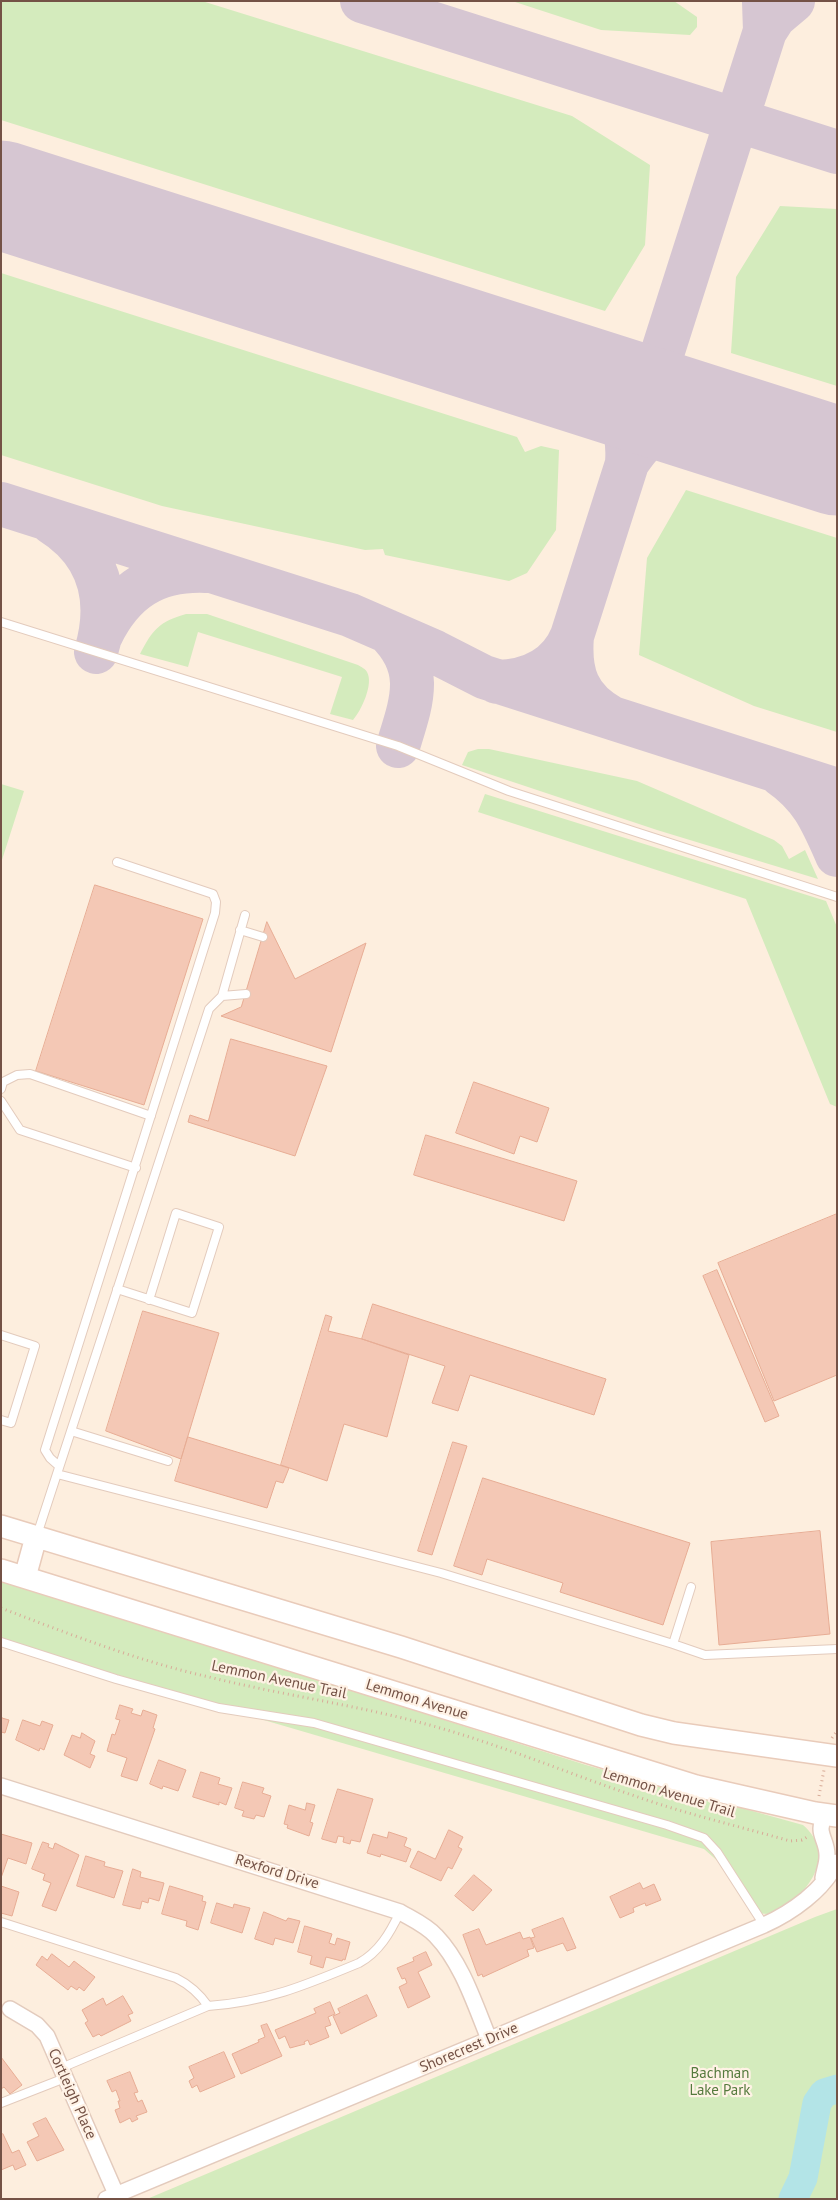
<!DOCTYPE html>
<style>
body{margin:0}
#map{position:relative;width:838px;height:2200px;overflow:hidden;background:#fdeede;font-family:"PT Sans",sans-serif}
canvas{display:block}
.frame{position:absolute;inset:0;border:2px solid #745246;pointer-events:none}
</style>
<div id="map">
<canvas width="838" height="2200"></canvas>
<div class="frame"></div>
</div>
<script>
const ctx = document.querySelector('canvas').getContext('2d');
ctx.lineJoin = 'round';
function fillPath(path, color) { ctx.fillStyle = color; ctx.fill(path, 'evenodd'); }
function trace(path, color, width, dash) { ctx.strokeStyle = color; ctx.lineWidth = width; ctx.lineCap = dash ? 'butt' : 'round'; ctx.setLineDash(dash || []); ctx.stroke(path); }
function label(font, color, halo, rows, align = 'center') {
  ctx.font = font + ' "PT Sans",sans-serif'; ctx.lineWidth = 4.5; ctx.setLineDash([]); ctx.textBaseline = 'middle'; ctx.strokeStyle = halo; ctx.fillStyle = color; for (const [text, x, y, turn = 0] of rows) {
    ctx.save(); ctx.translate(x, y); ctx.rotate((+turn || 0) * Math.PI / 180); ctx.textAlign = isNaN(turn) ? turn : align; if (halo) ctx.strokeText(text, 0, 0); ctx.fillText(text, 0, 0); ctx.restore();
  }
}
fillPath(new Path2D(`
 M1 1H202L572 116 650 165 645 245 605 311 1 120Z
 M512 1H674L697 17V27L690 35 601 30Z
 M780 206 837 209V386L731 353 736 277Z
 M1 273 517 437 525 452 541 446 559 450 556 530 527 573 509 581 385 555 383 549 365 550 162 506 1 455Z
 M686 490 837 538V732L754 706 639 655 647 558Z
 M186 614H207L358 665C361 667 366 669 367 672 374 684 361 711 353 720L330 714 342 677 198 632 188 667 140 654C153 629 159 622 186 614Z
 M478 749H489L637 781 774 840 782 846 789 859 805 850 818 879 657 830 462 765 468 752Z
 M1 784 24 791 1 863Z
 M485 794 826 901 837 927V1107L830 1104 746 899 478 812Z
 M1 1579 586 1765 803 1825C838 1855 808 1896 774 1913 769 1915 760 1913 755 1913L729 1871 704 1849 1 1643Z
 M837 1909V2199H147L815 1917Z`), '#d4ebbd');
trace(new Path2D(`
 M793 2199 803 2178 817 2103 824 2093 837 2089`), '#b3e4e7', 29);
trace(new Path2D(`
 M362 1 837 152
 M764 2 765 31 774 17 793 1
 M487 356 601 393C623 410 629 436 627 463 656 420 673 416 722 431 740 436 759 442 777 448
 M1 504 350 615 435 652 484 677 837 790
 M51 522C99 552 112 598 96 652
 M387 631C425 668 412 701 398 746
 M101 635C123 590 155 569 206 571
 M572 636 765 31
 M497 682C530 681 559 668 572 636 569 673 577 699 612 718
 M780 774C812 796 822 821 837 855`), '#d6c6d2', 44);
trace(new Path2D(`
 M1 195 837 461`), '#d6c6d2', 109);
const building = new Path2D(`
 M95 885 203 919 144 1105 36 1071Z
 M267 922 295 979 366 943 331 1052 221 1016 241 1007Z
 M231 1039 327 1066 295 1156 188 1122 190 1115 208 1121Z
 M474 1082 549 1108 537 1142 520 1136 514 1154 456 1133Z
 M426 1135 577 1181 564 1221 414 1175Z
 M837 1214V1375L774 1401 718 1263Z
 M717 1270 779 1416 765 1422 703 1276Z
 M373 1304 606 1379 594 1415 470 1375 458 1411 432 1403 445 1366 362 1339Z
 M143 1311 219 1333 181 1459 106 1431Z
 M326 1315 332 1317 328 1331 362 1339 409 1355 387 1437 344 1424 327 1481 281 1465Z
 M188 1437 289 1468 283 1483 276 1481 267 1508 175 1481Z
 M453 1442 467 1446 432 1555 418 1551Z
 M483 1478 690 1543 663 1625 560 1592 563 1583 487 1559 482 1575 454 1566Z
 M820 1531 830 1634 719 1645 711 1542Z
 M120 1705 133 1709 131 1713 141 1716 143 1710 157 1715 153 1728 155 1729 137 1781 121 1776 127 1758 107 1751 112 1734 115 1735 120 1720 116 1719Z
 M1 1715 2 1718 9 1720 5 1733 1 1732Z
 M23 1720 40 1726 42 1721 53 1725 44 1750 40 1748 39 1751 16 1740Z
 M82 1733 95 1741 90 1754 95 1756 90 1768 64 1755 72 1735 80 1738Z
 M159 1760 186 1770 178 1791 163 1786 162 1789 150 1784Z
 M201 1772 220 1778 218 1784 232 1788 226 1805 219 1802V1805L193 1797Z
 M243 1782 264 1788 262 1793 271 1796 264 1817 256 1815 254 1819 242 1816 244 1811 235 1808Z
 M338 1789 373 1799 360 1842 351 1840 350 1844 343 1842 344 1837 338 1836 336 1843 322 1839Z
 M307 1803 315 1805 310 1822 313 1823 309 1836 287 1828 288 1825 284 1824 289 1805 305 1810Z
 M449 1830 463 1837 458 1847 462 1849 452 1869 448 1867 441 1881 410 1867 418 1851 435 1859Z
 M389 1832 407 1838 404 1846 411 1849 406 1862 381 1854 380 1857 367 1853 373 1834 387 1838Z
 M1 1834 32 1843 26 1864 8 1858 1 1878Z
 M43 1842 49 1844 48 1847 53 1849 55 1843 79 1855 56 1911 42 1906 51 1883 43 1880 45 1874 32 1869Z
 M86 1856 105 1862 104 1866 123 1871 114 1898 77 1886Z
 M133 1869 141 1872 140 1877 164 1883 159 1901 149 1898 148 1903 142 1901 140 1909 123 1905Z
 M474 1875 492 1890 473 1911 455 1896Z
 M640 1883 643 1889 654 1884 661 1900 646 1906 645 1903 633 1908 634 1912 620 1918 610 1897Z
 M1 1886 19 1892 12 1916 1 1913Z
 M170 1886 203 1896 202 1901 206 1902 198 1930 186 1926 187 1921 162 1914Z
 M217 1903 233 1908 234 1904 250 1908 242 1933 211 1923Z
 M264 1912 286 1921 288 1918 300 1921 293 1943 275 1938 273 1945 255 1939Z
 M563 1918 576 1948 567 1951 563 1943 537 1952 531 1938 535 1937 532 1930Z
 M305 1926 332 1934 329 1943 335 1945 337 1938 350 1942 345 1960 343 1959 342 1961 326 1957 323 1968 310 1964 312 1956 298 1952Z
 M479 1929 486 1945 520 1932 523 1939 530 1937 534 1948 527 1950 529 1956 483 1977 482 1974 478 1976 463 1935Z
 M426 1952 432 1965 418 1972 430 1997 408 2008 399 1987 407 1983 405 1978 402 1979 397 1968 414 1961 413 1958Z
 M52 1954 69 1967 74 1961 95 1977 84 1991 79 1987 77 1990 71 1986 68 1990 36 1965 42 1956 47 1960Z
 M367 1995 377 2016 341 2034 333 2016 340 2013 338 2009Z
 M123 1996 133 2013 128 2015 131 2021 101 2036 99 2034 93 2037 85 2023 88 2021 82 2010 103 1998 106 2005Z
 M330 2002 335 2014 328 2017 331 2025 325 2027 329 2037 310 2045 308 2040 304 2042 305 2044 290 2048 285 2036 279 2039 275 2030 316 2013 314 2009Z
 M267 2024 282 2056 241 2074 232 2054 259 2042 258 2040 265 2037 261 2026Z
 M224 2052 235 2077 200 2092 197 2085 192 2088 189 2081 194 2078 189 2067Z
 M1 2057 22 2085 10 2094 4 2087 1 2089Z
 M130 2072 138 2092 134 2093 138 2102 142 2100 147 2112 136 2116 138 2119 132 2122 130 2118 120 2123 115 2110 120 2108 118 2101H120L116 2090 112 2092 107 2081Z
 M46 2118 64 2150 37 2161 27 2142 39 2136 33 2124Z
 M3 2134 12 2153 19 2150 26 2165 15 2170 13 2165 1 2170V2135Z`);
fillPath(building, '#f4c8b5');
trace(building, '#e7ac94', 1);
const lane = new Path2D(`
 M1 622 398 746 509 791 837 897
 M240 930 263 937
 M222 996 246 994
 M1 1089 3 1082 17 1075 30 1074 151 1116
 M1 1101 20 1130 136 1168
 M117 1289 192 1313 219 1227 176 1213 149 1300
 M1 1335 35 1346 11 1423 1 1420
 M71 1431 168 1461
 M59 1466 50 1458 45 1450 215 913 216 902 213 894 117 862
 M57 1474 441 1573 673 1644 691 1587
 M37 1535 209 1009 222 996 245 915
 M1 1642 116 1679 219 1708 314 1723 667 1825 704 1838 717 1852 764 1925
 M673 1644 705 1655 837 1649
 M1 1922 176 1978C190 1985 199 1993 208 2006 266 2002 306 1985 359 1963 379 1952 390 1933 400 1912
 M61 2068 208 2006
 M1 2103 65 2078`);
const street = new Path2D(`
 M1 1786 400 1912C412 1919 426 1925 436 1936 462 1963 475 2005 489 2039
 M823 1878C824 1871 827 1864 827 1857 828 1838 813 1833 827 1814
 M10 2009 37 2025 47 2036 116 2194
 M106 2199 764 1925C791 1913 824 1890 837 1862`);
const secondary = new Path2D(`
 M1 1526 401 1647 641 1725 674 1733 837 1756
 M1 1570 696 1786 815 1813 837 1816
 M25 1577 36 1537`);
trace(lane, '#e3cbbd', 10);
trace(street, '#e3cbbd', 18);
trace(secondary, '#e9cbba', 24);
trace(new Path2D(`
 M1 1608C69 1634 138 1661 209 1677 286 1696 364 1706 440 1728 506 1747 570 1774 635 1796 686 1814 738 1826 790 1841L802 1840 807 1837
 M832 1738 837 1731
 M819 1796 824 1770`), '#d8ab98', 3, [1, 4]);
trace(lane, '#fff', 8);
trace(street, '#fff', 15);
trace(secondary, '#fff', 21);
label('15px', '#745246', '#fff2e5', [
 ["Lemmon Avenue Trail",279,1680,12],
 ["Lemmon Avenue",417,1700,17],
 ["Lemmon Avenue Trail",669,1793,17],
 ["Rexford Drive",277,1872,17],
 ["Shorecrest Drive",469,2048,-23],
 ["Cortleigh Place",72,2094,66]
]);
label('15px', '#557a3d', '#fff2e5', [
 ["Bachman",720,2074],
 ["Lake Park",720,2091]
]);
</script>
